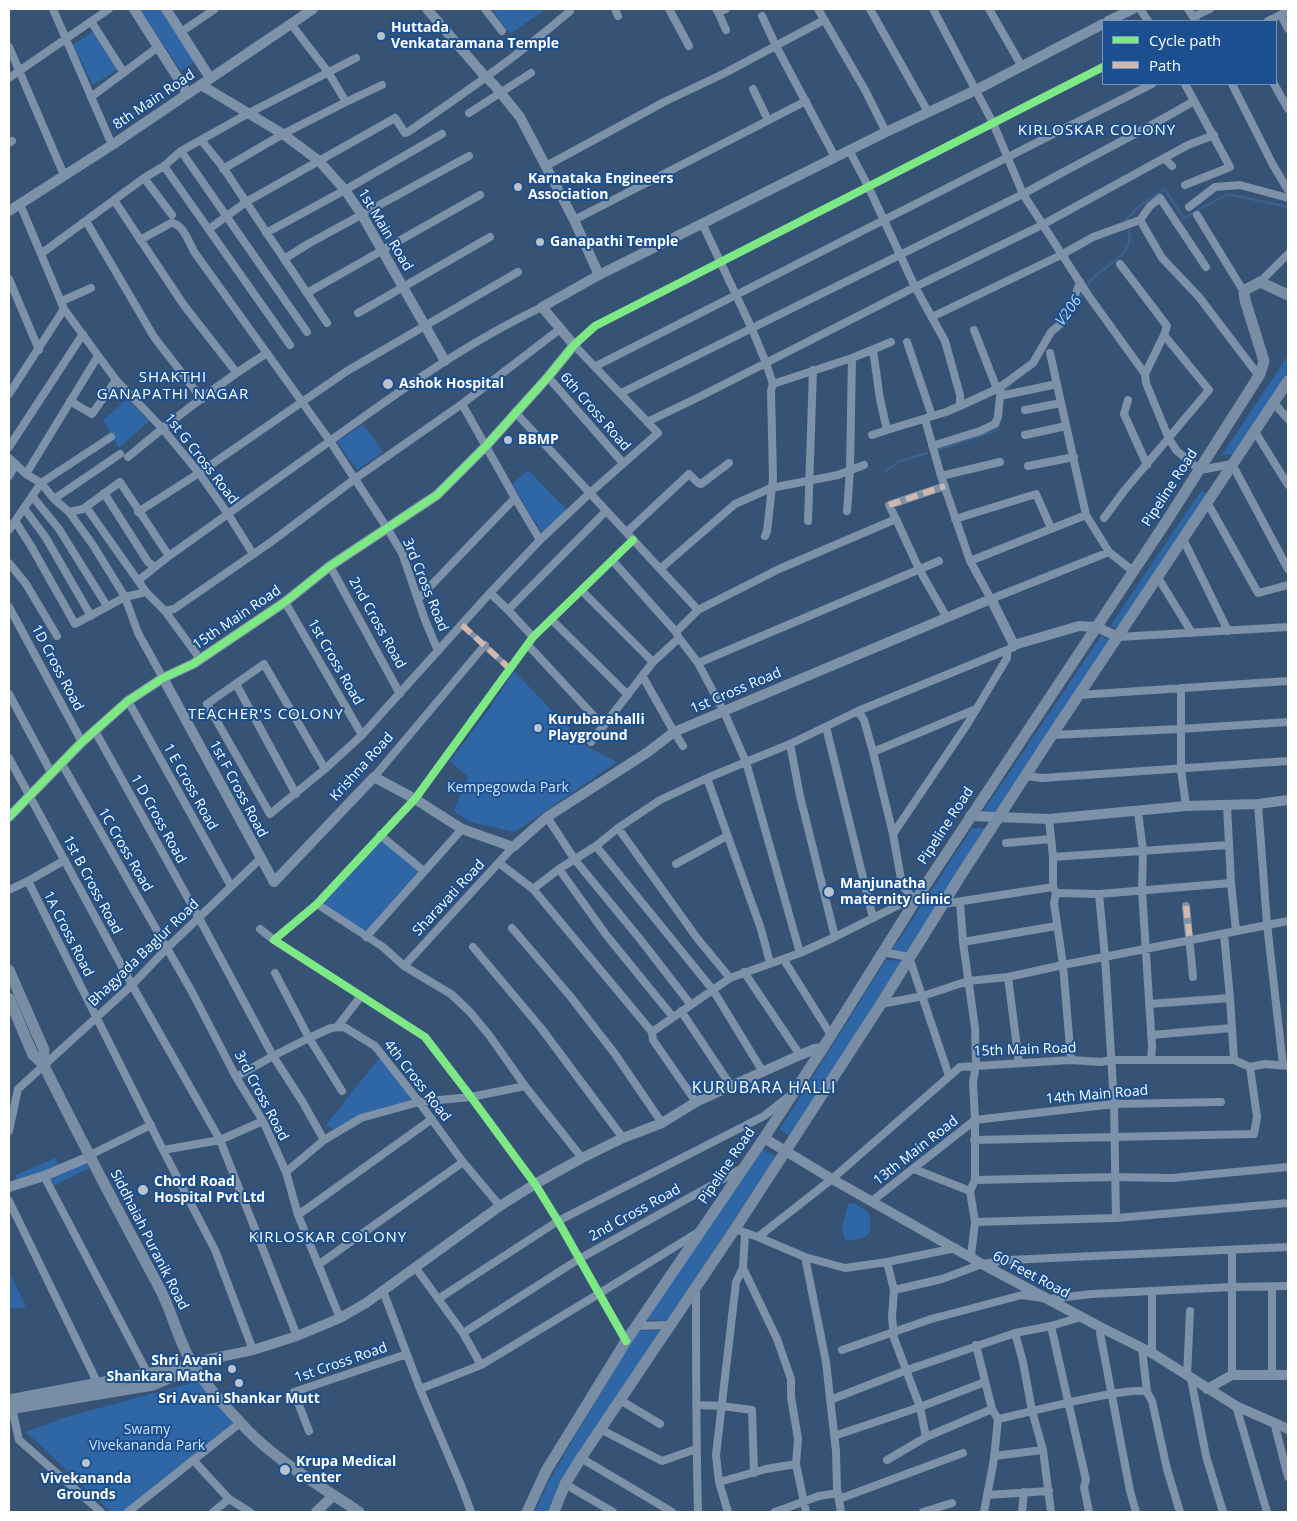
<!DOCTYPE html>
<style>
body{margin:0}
#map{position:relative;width:1297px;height:1521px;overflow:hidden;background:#365274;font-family:"Open Sans",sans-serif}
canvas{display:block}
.frame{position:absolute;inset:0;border:10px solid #fff;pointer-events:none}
.legend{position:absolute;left:1102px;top:20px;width:175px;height:65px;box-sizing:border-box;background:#1b4f8f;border:1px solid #7695bc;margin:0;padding:6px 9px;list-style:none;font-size:15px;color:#fff}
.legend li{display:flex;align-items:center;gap:10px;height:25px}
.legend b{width:25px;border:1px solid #7695bc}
</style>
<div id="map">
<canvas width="1297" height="1521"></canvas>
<div class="frame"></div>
<ul class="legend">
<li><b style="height:6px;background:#7ce984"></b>Cycle path</li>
<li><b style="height:6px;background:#d1b7ad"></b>Path</li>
</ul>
</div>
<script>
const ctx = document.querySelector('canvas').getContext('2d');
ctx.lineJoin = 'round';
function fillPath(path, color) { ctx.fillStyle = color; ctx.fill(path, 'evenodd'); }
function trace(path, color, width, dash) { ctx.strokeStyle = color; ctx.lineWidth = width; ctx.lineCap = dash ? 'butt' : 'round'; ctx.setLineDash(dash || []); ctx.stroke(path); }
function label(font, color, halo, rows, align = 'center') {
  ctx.font = font + ' "Open Sans",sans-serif'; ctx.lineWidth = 4; ctx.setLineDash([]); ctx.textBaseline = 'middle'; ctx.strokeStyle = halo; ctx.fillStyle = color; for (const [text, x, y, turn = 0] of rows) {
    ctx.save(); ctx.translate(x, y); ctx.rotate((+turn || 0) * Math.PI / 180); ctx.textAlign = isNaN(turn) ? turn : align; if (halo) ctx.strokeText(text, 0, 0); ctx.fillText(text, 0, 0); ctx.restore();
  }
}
fillPath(new Path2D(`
 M140 9H160L194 62 181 71Z
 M492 9H546L510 34Z
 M93 31 117 70 93 85 73 45Z
 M1288 355V376L1233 454 1222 455Z
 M127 399 149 421 119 448 103 420Z
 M363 424 383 452 357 470 337 442Z
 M528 470 567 510 542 533 512 484Z
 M1201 491 1208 494 1117 629 1111 625Z
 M1101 636 1111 641 995 815 980 816Z
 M514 671 586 746 617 762 515 832 470 822 454 811 468 777 450 761 489 709Z
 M972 828H988L908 955 891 952Z
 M383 839 422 870 365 934 322 905Z
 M886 960 905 961 789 1136 780 1129Z
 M380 1057 414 1101 361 1114 334 1129 325 1126Z
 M761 1149 776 1156 667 1321 647 1320Z
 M56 1158 60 1168 18 1180 15 1175Z
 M86 1162 89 1168 53 1186 47 1177Z
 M855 1203 869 1213C874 1237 867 1239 845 1241L842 1229 848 1204Z
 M9 1271 26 1307 9 1309Z
 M661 1330 551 1512H535L548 1482 637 1331Z
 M199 1381 233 1423 122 1512H111L26 1432 66 1417Z`), '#2f66a5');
trace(new Path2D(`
 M1126 220 1137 208 1164 189 1184 218 1228 194 1288 207
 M1086 287C1096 267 1135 259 1129 231
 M1073 312 1083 292
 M1005 392 1013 381
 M939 449 998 430 999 423
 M886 471 900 461 927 453`), '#3b618d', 2.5);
trace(new Path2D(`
 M462 625 509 668`), '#7d92a8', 5.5);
trace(new Path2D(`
 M53 9 112 145
 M485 9 502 31
 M615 9 618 16
 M669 9 689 46
 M716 9 718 12 726 9
 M818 9 865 90 886 132
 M870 9 928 112
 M933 9 993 123 1023 194 1088 295 1145 374 1146 383 1169 439 1177 451 1200 470 1232 464 1288 569
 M989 9 1021 65
 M1140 9 1148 21
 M1188 9 1196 21
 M718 12 726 30
 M1281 15 1288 29
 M762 16 776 46 835 157
 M1193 17 1210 9
 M1268 21 1288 11
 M94 26 124 73
 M181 32 215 9
 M9 47 64 175
 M9 78 109 9
 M1185 84 1230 167 1185 185
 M1232 84 1273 165 1288 190
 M1274 84 1288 109
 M753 89 768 120
 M91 97 158 47
 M346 102 382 85
 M469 113 531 73
 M201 140 222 166 327 323
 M9 143 12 141
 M849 150 868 186 915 287 945 341 960 395V406L946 412 887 430 880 399 873 350
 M181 151 307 332
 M1164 158 1172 166
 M164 166 290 345
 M546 166 664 102 725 73 824 20
 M223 169 283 134 346 102 328 72 291 24
 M144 178 172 215
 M114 200 183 304 236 372
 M20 204 64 309 116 380 162 428 199 473 228 514 253 554
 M1189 207 1215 187 1240 185 1288 198
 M1197 215 1244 292
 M574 220 806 101
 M1140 220 1162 258 1199 297 1259 376
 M86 221 154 337 202 399
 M702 223 752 329 766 363 773 384 771 391 773 478 767 531 765 536
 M209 229 246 202 395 118 405 133 408 132C463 94 519 55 570 11L569 9
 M266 233 345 190 442 134
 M140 240 171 223C183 223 189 243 195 253L330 441 387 528 402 553 425 620 438 651
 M42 253 144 178 164 166 181 151 249 113 356 58
 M284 259 308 244 469 156
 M1120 264 1167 326 1164 335
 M9 279 39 350
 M1260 282 1288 254
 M307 293 480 195
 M62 301 91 288
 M358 313 490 237
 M932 317 1061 255 1093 237 1140 220 1150 206 1160 198 1206 267
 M974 330 997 389
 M907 342 932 416
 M1050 353 1086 515 1109 552
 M596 366 1152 84
 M548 377 623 463
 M773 384 852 358 891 342
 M621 393 1023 194C1080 162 1138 134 1194 101
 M9 394 64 309
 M1000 396 1057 384
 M1128 400 1124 414 1147 465
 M70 401 92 414 116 380
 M1273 402 1288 419
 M462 404 515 498 540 540
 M960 406 999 388 1033 363 1051 332 1064 321 1068 315 1080 282
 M1025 410 1061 403
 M515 412 698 610 779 569 896 519 919 569 947 618
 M925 419 941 476 970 561 991 599 1109 552 1133 571
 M647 422 701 396 915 287 1042 225 1188 145 1214 135
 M1254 430 1288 485
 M872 435 887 430
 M1025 435 1066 426
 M932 446 980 431 995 424 998 417 1001 386
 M9 447 83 334
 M128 457C172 420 218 384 267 353
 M9 458 26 474 41 483 54 499 69 512 83 509 120 482 169 556
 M1028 466 1074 457
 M26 474 98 356
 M9 476 16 464
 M941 476 1000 462
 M104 493 148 562 155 567
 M32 496 59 529 107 606
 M54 499 120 454
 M1207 502 1258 593 1288 585
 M86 507 146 592 165 611 200 659
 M24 508 46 538 91 616
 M847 511 850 470 852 358
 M69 512 93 545 125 597 138 633 163 678
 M138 512 199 473 347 371 518 272
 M1104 518 1124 491 1209 390 1164 335 1145 374
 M896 519 889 505 945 486
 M955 519 1036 494 1051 528
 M15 521 31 546 75 624 125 597 146 592
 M808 521 813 370
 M9 530 41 483 111 437
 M627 532 689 474 698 483 701 484 729 463
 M1183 539 1228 631
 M612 560 676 632
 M970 561 1086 515
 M9 563 26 584 57 636
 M330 566 400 694
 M660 569 735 504 771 488 838 475 864 465
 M1157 576 1192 633
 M139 580 169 556C222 518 276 480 330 441 398 392 466 343 542 307
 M582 591 653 662
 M490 593 508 610 533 637
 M418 599 515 498
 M285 602 362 735
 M9 607 82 742
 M508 610 606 511
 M165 611 174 609 271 542 356 478 462 404 560 329
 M552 620 628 695
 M1118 637 1288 627
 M679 638 698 663 724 712 746 762 800 953
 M528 645 603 726
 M698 663 939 561
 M643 677 674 732 683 746
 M236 684 296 794
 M1181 688V769L1186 806
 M9 694 52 774
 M1079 695 1288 681
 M128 701 231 886
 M858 711 864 720 873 752 893 834 902 885 915 901
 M826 727 873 918
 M95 731 199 918 273 1056 302 1101 324 1140 286 1172
 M1052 735 1180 729 1288 722
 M591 742 653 662 679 638 676 632 698 610
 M790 744 800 796 835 937
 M873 752 976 709
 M9 758 132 985 220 1140 163 1150 28 881 9 890
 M62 764 192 992 236 1077 263 1121 286 1172 298 1215 340 1318
 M325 769 264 664 207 704 270 814 325 769 362 735 490 593 540 540 591 492 658 433 574 345 595 326 1103 67
 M1026 776 1042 778 1288 761
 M374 777 485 645
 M707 778 761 929 770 963
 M1258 804 1267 924 1283 1065
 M1138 812 1143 851 1142 890 1152 1047 1151 1060
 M547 817 575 860 640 939 691 1005
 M1049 819 1053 857V887L1055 891
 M618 828 697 938 730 978
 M893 834 968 723 1007 658V650
 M380 835 424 871
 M1006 843 1051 839
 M596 846 713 990 763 1072
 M1053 857 1228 845
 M499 863 533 889 652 1032 653 1040 696 1102
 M676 864 727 836
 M559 869 607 936 673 1017
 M28 881 65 860
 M1231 883 1236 931
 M533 889 559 869 596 846 618 828 660 800 707 778 790 744 858 711 1007 650 1014 647V645
 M1099 894 1105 957 1114 1104 1116 1218
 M960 902 963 942 975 1028 976 1065 973 1082 975 1120V1180L970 1191 975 1222 971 1256
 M317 904 383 947 404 966 451 994 470 1012 489 1035 525 1086
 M943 904 1053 887
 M1186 906 1193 977
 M512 928 570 996 615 1054 662 1123
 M260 929 274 940
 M1224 934 1230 998 1234 1060
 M366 937 462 829
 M963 942 1056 926
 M473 947 541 1028 623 1138
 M882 952 909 957 949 1076
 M784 960 831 1035
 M404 966 513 847
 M744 972 800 1055
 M275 973 309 1038 342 1091
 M1008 977 1019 1063
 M881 1004 923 996 968 981 1008 977 1063 965 1288 921
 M1149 1004 1230 998
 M681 1011 731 1086
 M338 1026 361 996
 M652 1032 730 978 800 953 835 937 911 899
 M1151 1035 1232 1028
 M1071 1060 1063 965 1054 903 1056 893 1099 894 1231 883 1227 805
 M236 1077 273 1056 309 1038 331 1028 344 1027 375 1046 419 1102 463 1162 500 1206
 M975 1120 1114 1104 1221 1102
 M263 1121 220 1140 297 1336
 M9 1131 18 1089 132 985 167 948 260 859
 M324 1140 361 1118 419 1102 471 1097 525 1086 582 1158
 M974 1140 1254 1134 1257 1117 1250 1067
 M163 1150 215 1250 253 1350
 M88 1156 151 1125
 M914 1169 970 1191
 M44 1176 148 1374
 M975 1180 1114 1177 1172 1178 1288 1167
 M9 1201 98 1384
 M872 1201 975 1120
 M298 1215 432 1119
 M975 1222 1116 1218 1288 1203
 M735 1229 758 1237 832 1179 960 1067 1071 1060 1101 1062 1111 1060H1234L1250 1067 1265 1064 1288 1066
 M758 1237 805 1257 845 1268 887 1262 956 1248
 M805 1257 826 1362 836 1451 837 1489 841 1512
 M887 1262 894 1290 892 1317 894 1338 920 1407 926 1437 992 1409 998 1419C1022 1414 1131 1385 1147 1392L1152 1401 1167 1469 1180 1512
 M318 1265 463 1162
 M415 1267 463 1333 481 1365 600 1293 697 1233
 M743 1268 777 1339 791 1379V1397L798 1439 796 1464 806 1512
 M696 1287C696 1362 696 1437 698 1512
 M894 1290 942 1279 982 1264 1009 1260 1288 1247
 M383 1291 420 1389 461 1485 471 1512
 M1152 1291V1353
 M438 1299 558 1221 764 1116 787 1098
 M636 1326 670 1325
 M1051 1326 1086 1480 1084 1487 1089 1512
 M1102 1328 1100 1333 1130 1491 1136 1512
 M463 1333 579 1259 739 1170
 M626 1341 558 1221 535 1184 471 1097 425 1037 274 940 317 904 415 799 533 637 633 540
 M976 1345 992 1409
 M1142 1349 1147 1392
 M842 1350 931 1319 1022 1295 1049 1299 1091 1294 1233 1287 1288 1286
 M1232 1375V1250
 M1272 1375V1287
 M1187 1376 1190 1311
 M1191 1379 1206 1456 1223 1512
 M420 1389 481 1365
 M620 1400 660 1424
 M830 1400 907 1370 1015 1333
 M696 1405 722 1406 752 1410 754 1473
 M1236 1406 1267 1512
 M12 1408 19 1440 101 1512
 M1274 1422 1288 1477
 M600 1429 662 1461 696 1449
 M309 1431 294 1392 407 1354
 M834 1436 920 1407 985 1382
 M994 1456 1043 1450
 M581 1458 672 1512
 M887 1460 926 1437
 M194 1461 229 1499 250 1512
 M719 1482 766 1469 796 1464
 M565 1484 613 1512
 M987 1495 1049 1491
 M839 1499 963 1453
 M128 1512 240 1423
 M213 1512 229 1499
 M728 1512 719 1482 716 1455 736 1282 743 1268 745 1233
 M775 1512 819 1496 838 1493
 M923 1512 952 1503
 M984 1512 994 1459 998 1419
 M1022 1512 1024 1492
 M1051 1512 1043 1450 1032 1411 1023 1362 1015 1333 1051 1326 1081 1317`), '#7d92a8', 8);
trace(new Path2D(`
 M134 9 188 94
 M166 9 210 78
 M427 9 482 73 495 86 520 117 574 220 599 275
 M1108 21 1133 9
 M201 85 283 134 319 161 345 190 362 215 445 361
 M9 211 112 145 313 9
 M163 678 274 882 374 777 415 799 462 829 513 847 547 817 648 752 674 732 991 599 1014 645 1079 626 1097 627 1118 637
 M970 816 1049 819 1186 806 1258 804 1288 800
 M9 817 82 742 128 701 163 678 193 664 285 602 330 566 437 495 486 446 548 377 574 345 542 307 599 275 886 132 976 90 1103 24
 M764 1138 832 1179 982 1264 1102 1328 1152 1353 1236 1406 1288 1429
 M9 1187 44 1176 89 1157
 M194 1366 205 1360 253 1350 297 1336 340 1318 366 1303 500 1206 535 1184 582 1158 623 1138 662 1123 696 1102 731 1086 800 1055 815 1049 823 1048
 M1207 1389 1232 1375H1288
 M316 1512 333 1496`), '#7d92a8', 10);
trace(new Path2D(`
 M9 970 44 1050 43 1064
 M9 998 33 1055 43 1064C81 1140 120 1215 160 1289 171 1310 177 1335 188 1356 199 1377 222 1403 239 1421 271 1458 319 1485 359 1512
 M9 1400 189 1366
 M9 1409 153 1385 177 1375 194 1366
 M527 1512 546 1471 626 1341 764 1138 823 1048 915 901 1166 522 1260 374 1264 361 1245 300 1244 292 1247 289 1260 282 1288 295
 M554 1512 565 1484 581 1458 735 1229 881 1004 961 875 1052 735 1288 381`), '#798da4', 11);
trace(new Path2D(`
 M889 505 945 486
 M462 625 509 668
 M1186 906 1190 941`), '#d1b7ad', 6, [12, 6]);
trace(new Path2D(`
 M9 817 82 742 128 701 163 678 193 664 285 602 330 566 437 495 486 446 548 377 574 345 595 326 1103 67
 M626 1341 558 1221 535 1184 471 1097 425 1037 274 940 317 904 415 799 533 637 633 540`), '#7ce984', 8);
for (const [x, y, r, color] of [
 [381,36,5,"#b9c2ce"],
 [518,187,5,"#b9c2ce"],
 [540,242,5,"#b9c2ce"],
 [388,384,6,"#b9c2ce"],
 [508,440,5,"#b9c2ce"],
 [538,728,5,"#b9c2ce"],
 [829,892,6,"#b9c2ce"],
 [143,1190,6,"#b9c2ce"],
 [232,1369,5,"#b9c2ce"],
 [239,1383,5,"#b9c2ce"],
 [86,1463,5,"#b9c2ce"],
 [285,1470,6,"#b9c2ce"]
]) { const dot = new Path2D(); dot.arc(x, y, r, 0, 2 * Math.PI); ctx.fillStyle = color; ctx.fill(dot); trace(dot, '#1b4f8f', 2); }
label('bold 14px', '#fff', '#1b4f8f', [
 ["Huttada",391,28],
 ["Venkataramana Temple",391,44],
 ["Karnataka Engineers",528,179],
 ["Association",528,195],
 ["Ganapathi Temple",550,242],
 ["Ashok Hospital",399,384],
 ["BBMP",518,440],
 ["Kurubarahalli",548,720],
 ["Playground",548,736],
 ["Manjunatha",840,884],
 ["maternity clinic",840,900],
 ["Chord Road",154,1182],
 ["Hospital Pvt Ltd",154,1198],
 ["Shri Avani",222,1361,"right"],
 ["Shankara Matha",222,1377,"right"],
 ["Sri Avani Shankar Mutt",239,1399,"center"],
 ["Krupa Medical",296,1462],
 ["center",296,1478],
 ["Vivekananda",86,1479,"center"],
 ["Grounds",86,1495,"center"]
], 'left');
label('14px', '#fff', '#1b4f8f', [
 ["8th Main Road",154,100,-34],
 ["1st Main Road",385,230,59],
 ["6th Cross Road",595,412,49],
 ["1st G Cross Road",201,459,52],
 ["Pipeline Road",1170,488,-57],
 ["3rd Cross Road",425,585,68],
 ["15th Main Road",237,618,-34],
 ["2nd Cross Road",377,623,61],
 ["1st Cross Road",335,662,60],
 ["1D Cross Road",57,668,62],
 ["1st Cross Road",736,691,-23],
 ["Krishna Road",362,767,-48],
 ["1 E Cross Road",190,787,61],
 ["1st F Cross Road",238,789,62],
 ["1 D Cross Road",158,819,61],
 ["Pipeline Road",946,826,-57],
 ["1C Cross Road",125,850,60],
 ["1st B Cross Road",92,885,62],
 ["Sharavati Road",449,898,-47],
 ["1A Cross Road",68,934,63],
 ["Bhagyada Baglur Road",144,953,-44],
 ["15th Main Road",1025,1050,-2],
 ["4th Cross Road",417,1081,52],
 ["14th Main Road",1097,1095,-5],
 ["3rd Cross Road",261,1096,62],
 ["13th Main Road",916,1151,-38],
 ["Pipeline Road",727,1166,-56],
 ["2nd Cross Road",635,1213,-29],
 ["Siddhaiah Puranik Road",149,1240,63],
 ["60 Feet Road",1031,1275,28],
 ["1st Cross Road",341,1363,-19]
]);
label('14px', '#cfe3fa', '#1b4f8f', [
 ["Kempegowda Park",508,788],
 ["Swamy",147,1430],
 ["Vivekananda Park",147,1446]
]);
ctx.letterSpacing = '1px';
label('15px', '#fff', '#1b4f8f', [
 ["KIRLOSKAR COLONY",1097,131],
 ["SHAKTHI",173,378],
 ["GANAPATHI NAGAR",173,395],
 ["TEACHER'S COLONY",266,715],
 ["KIRLOSKAR COLONY",328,1238]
]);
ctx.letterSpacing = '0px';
label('italic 15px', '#b5d3f5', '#1b4f8f', [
 ["V206",1069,311,-54]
]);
ctx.letterSpacing = '1px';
label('16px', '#fff', '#1b4f8f', [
 ["KURUBARA HALLI",764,1088]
]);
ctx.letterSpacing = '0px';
</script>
